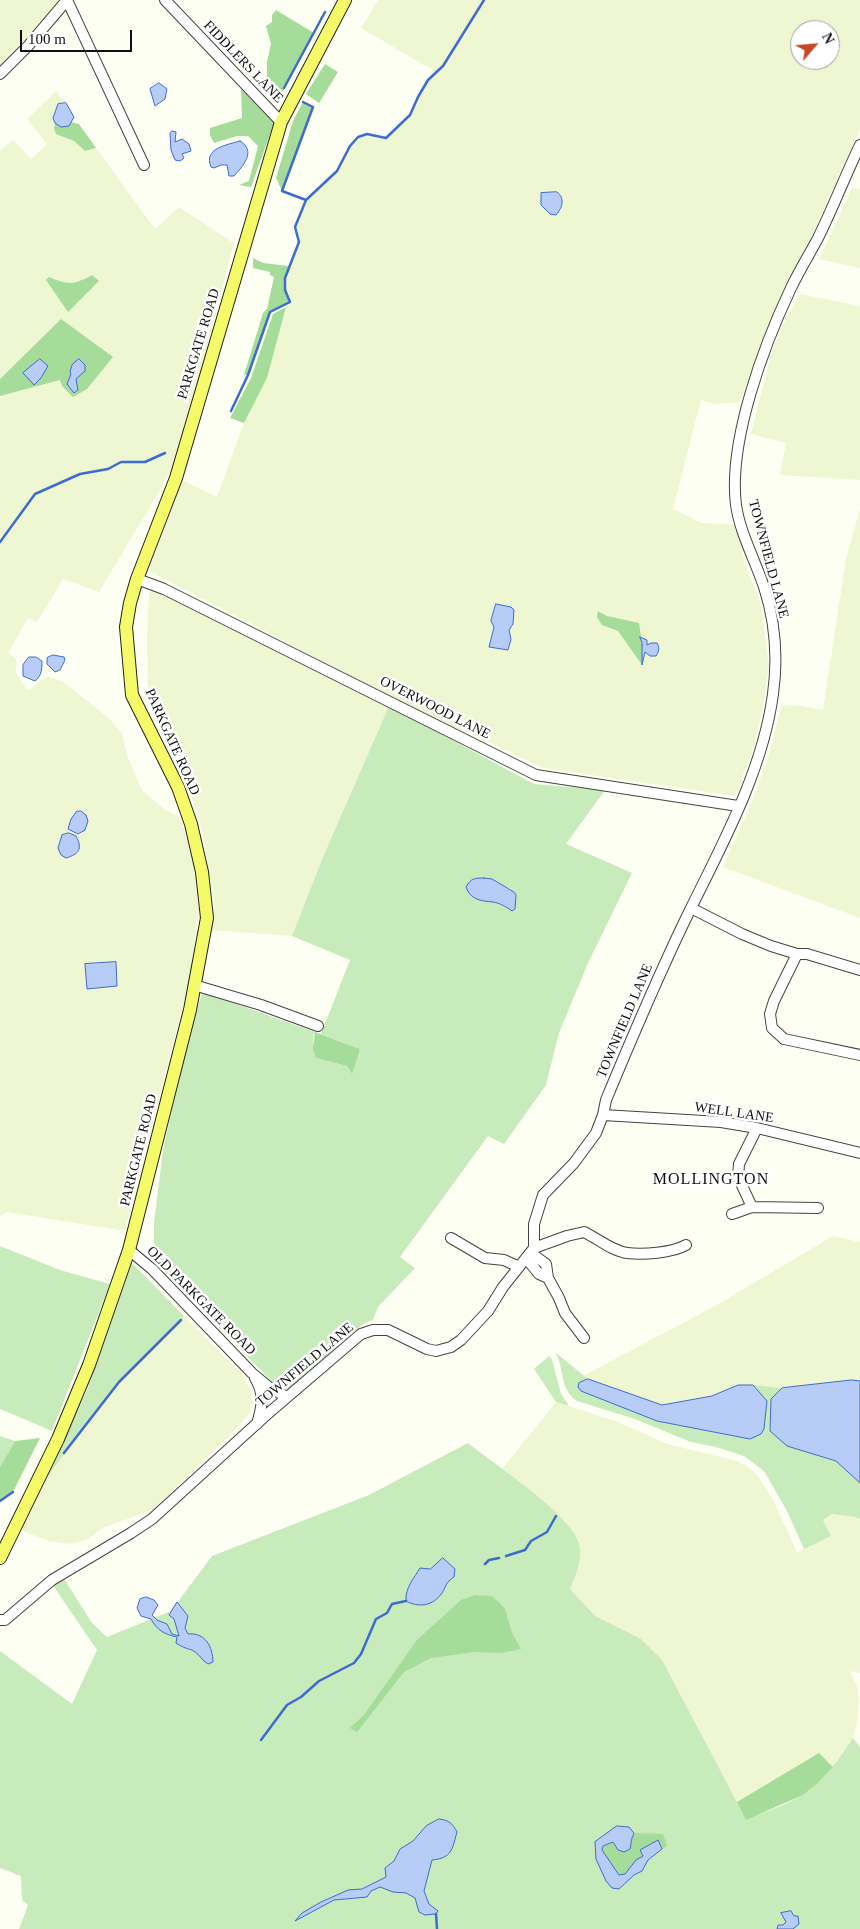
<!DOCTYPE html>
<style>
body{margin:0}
#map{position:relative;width:860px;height:1929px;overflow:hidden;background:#fefff3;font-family:Georgia,serif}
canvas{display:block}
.north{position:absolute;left:790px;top:20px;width:50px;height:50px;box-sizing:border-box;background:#fff;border:1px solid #9f9f9f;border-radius:50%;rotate:63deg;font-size:14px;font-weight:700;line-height:20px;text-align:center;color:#101010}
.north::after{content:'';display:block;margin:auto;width:18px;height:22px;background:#c44924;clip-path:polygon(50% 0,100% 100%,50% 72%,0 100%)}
.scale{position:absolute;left:20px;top:30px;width:112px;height:22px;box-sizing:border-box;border:2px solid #101010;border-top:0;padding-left:6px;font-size:15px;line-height:18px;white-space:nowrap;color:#101010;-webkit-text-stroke:4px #fff;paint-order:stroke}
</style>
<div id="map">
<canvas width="860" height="1929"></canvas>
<div class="north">N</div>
<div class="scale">100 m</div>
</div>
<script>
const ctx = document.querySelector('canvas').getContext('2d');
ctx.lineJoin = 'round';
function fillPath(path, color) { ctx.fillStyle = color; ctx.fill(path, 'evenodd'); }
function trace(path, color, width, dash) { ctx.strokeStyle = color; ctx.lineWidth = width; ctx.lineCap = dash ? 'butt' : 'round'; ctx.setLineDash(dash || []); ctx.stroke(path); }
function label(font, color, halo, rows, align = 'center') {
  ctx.font = font + ' Georgia,serif'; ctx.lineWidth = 5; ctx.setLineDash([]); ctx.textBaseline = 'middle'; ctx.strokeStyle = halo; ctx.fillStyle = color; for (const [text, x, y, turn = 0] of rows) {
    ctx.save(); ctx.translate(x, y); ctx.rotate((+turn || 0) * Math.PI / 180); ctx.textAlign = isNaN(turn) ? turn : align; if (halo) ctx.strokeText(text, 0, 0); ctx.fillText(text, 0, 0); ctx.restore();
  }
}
fillPath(new Path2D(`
 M0 0H61L0 66Z
 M378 0H860V129L811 237 771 318 740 402 715 404 701 400 673 509 702 523 736 525 745 564 761 605 769 665 764 701 754 747 735 796 543 768 463 730 461 733 149 571 182 480 217 497 244 423 267 378 286 307 290 302 285 290V278L299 242 295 227 306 200 337 171 350 146 358 137 367 134 386 138 410 115 418 97 428 80 436 72 361 28ZM800 30H830V60H800ZM599 611 647 640 646 645 652 643H657L659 651H645L641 664 618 631 602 625Z
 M56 91 66 103 58 105 53 117 55 123 54 129 56 134 74 141 85 151 96 148 155 229 179 207 234 243 180 452 164 483 99 592 63 579 37 622 28 618 8 653 16 658V673L28 691 47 676 62 681 111 720 122 734 128 758 142 790 164 809 181 818 195 868 199 911 189 983 125 1231 7 1212 0 1217V396L60 380 61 319 0 379V150L13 140 31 159 47 144 27 119ZM92 275 68 312 50 277 65 283 81 281Z
 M852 188 860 189V268L819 259Z
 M800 294 860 306V480L780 475 786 443 751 434 772 351 782 327Z
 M860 509V918L723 867 751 804 770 752 781 705 802 706 823 710 846 559Z
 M154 590 163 593 389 706 323 857 292 936 211 930 214 904 203 835 188 783 182 768 160 732 148 693 147 640 149 593Z
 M833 1236 860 1242V1381L852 1380 782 1388 738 1385 712 1396 662 1405 588 1379 583 1376 715 1306Z
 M184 1316 241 1373 250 1389 252 1402 250 1412 239 1426 154 1509 103 1528 86 1540 70 1544 48 1541 21 1530 47 1477 64 1453 119 1382Z
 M556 1402 618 1422 667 1444 737 1461 747 1466 758 1476 773 1500 797 1552 831 1536 823 1520 832 1514 856 1517 860 1519V1673L849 1671 857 1686 859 1702 857 1722 853 1738 833 1767 819 1754 737 1802 662 1660 616 1627 595 1616 569 1589 580 1563 566 1522 502 1469Z`), '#eff6d2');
fillPath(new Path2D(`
 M389 706 534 784 605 790 566 844 632 873 588 963 559 1033 546 1085 504 1144 488 1136 400 1257 415 1268 378 1307 373 1320 363 1324 294 1386C286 1391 283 1390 275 1385L163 1270 156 1261 154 1249V1223L163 1150 181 1070 202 992 315 1032 313 1040 316 1058 347 1066 351 1073 360 1049 321 1034 350 960 292 936 323 857ZM492 879 498 884 511 889 508 908 494 902Z
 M0 1246 60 1270 110 1284 52 1431 0 1409Z
 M132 1263 184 1316 119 1382 47 1477 88 1388Z
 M555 1352 588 1379 579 1383 657 1421 750 1439 767 1401 753 1385 782 1388 771 1399 787 1446 836 1461 860 1483V1519L855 1517 832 1514 823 1520 831 1536 804 1549 787 1511 764 1471 744 1456 716 1447 691 1442 635 1419 577 1401C559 1389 565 1368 555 1352Z
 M549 1356 552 1360 561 1394 569 1406 556 1402 534 1369Z
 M0 1436 15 1441 0 1467Z
 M468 1443C494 1464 572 1515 579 1544 583 1561 576 1574 570 1589L595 1616 641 1639 662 1660 746 1819C765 1812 786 1805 804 1794 825 1780 839 1759 853 1738L860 1747V1929H19L28 1905 22 1900 21 1876 0 1868V1651L72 1704 97 1650 50 1581 61 1574 92 1623 107 1637 171 1611 212 1556 369 1495Z`), '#c7ebbb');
fillPath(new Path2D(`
 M276 10 314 33 281 95 267 77V62L271 44 266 26 272 22V15Z
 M325 64 338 72 319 103 306 94Z
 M241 89 274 123 251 187 239 185 249 181 258 146 248 136H237L214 143 210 135V128L242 118Z
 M303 102 313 107 282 191 276 178 293 121Z
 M71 122 79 124 96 148 85 151 74 141 56 134 54 129 55 123 61 127 69 126Z
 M253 258 263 263 289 266C284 280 285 288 290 302L270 312 248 375H244L263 313 267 309 274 277 270 275V272L253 268Z
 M92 275 99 281 68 312 46 280 49 277C68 285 74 285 92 275Z
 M286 307 267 378 244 423 230 418 251 378 273 314Z
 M61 319 113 357 87 389 73 397 62 386 60 380 0 396V379Z
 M598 611 607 616 639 623 642 643V665L618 631 602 625 597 617Z
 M315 1032 360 1049 352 1074 347 1066 316 1058 313 1049Z
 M40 1438 13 1492 0 1501V1467L15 1441Z
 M475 1595 491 1596 500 1603 505 1609 512 1633 521 1649 501 1653 474 1652 431 1658 404 1672 357 1732 350 1728 364 1715 417 1640 461 1600Z
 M819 1753 833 1767 817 1784 803 1795 746 1820 737 1802Z
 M634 1833 663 1834 667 1846 662 1849 659 1841 641 1850 643 1856 636 1860 625 1874 619 1875 602 1850 603 1846 613 1842 632 1843V1838Z`), '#a5dc9a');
const water = new Path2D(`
 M159 83 167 89 165 99 155 106 150 89Z
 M66 103 74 117 69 126 61 127 55 123 53 118 58 104Z
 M172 131 176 132 175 142 182 139 189 144 191 151 182 154 184 158 180 161 175 160 171 150 170 134Z
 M240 141C257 151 243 166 234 176H229L227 165H221L214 168 211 167C203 148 227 145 240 141Z
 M557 192C565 198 563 207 556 215L550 214 541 205V193Z
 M40 359 48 366 41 378 34 385 23 373Z
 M79 359 85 365V371L76 379 78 390 74 393 67 384 71 374 70 372 72 365Z
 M496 604 511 607 514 610 513 624 509 630 511 639 508 650 489 647 494 627 491 621Z
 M640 637 647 640V645L651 643H657C660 648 659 651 656 656H650L645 652 642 665V643Z
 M53 655 64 657 65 660 60 670 55 672 47 664V658Z
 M29 657H36L42 661C42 668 42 676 35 681L23 676V665Z
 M81 811 86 815 88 821 85 830 78 834 68 829 71 819 76 812Z
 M69 833 76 836C83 849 79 854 66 858L61 855 58 848 62 835Z
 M484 878 492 879 514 892 516 895 515 909 512 911C507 907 499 903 493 902 482 901 470 900 466 887 471 878 475 878 484 878Z
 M116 962 117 986 87 989 85 964Z
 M588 1379 662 1405 712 1396 738 1385H753L767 1401 764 1429 761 1434 750 1439 657 1421 581 1391 578 1387 579 1383Z
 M852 1380 860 1381V1483L836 1461 787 1446 770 1431 771 1399 782 1388Z
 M443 1558 455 1569 454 1577C445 1583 447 1585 442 1593 433 1606 419 1608 406 1601 405 1588 414 1578 420 1568L430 1569Z
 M146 1597 154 1600 158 1605 152 1615 157 1620 167 1624 172 1634 179 1636 174 1619 169 1615 177 1602 188 1616 185 1628 188 1634C205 1632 213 1647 213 1662L208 1664C202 1661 199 1653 192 1650 185 1648 182 1647 176 1643L177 1637C164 1634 158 1631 151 1619L141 1616 137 1608 140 1599Z
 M439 1819C449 1820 453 1824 457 1832 452 1850 452 1858 432 1860L424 1891 429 1904 438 1911 436 1914 425 1915 419 1912 415 1898 406 1893 393 1892 380 1887 371 1891 367 1897 334 1900 295 1921 302 1913 321 1902 348 1890 362 1889 386 1877 385 1868 394 1861 400 1849 413 1841 426 1826Z
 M617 1826 629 1827 634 1833 632 1838 630 1849 624 1852 618 1850 613 1842 603 1846 602 1850 619 1875 625 1874 636 1860 643 1856 640 1850 658 1840 662 1849 648 1860 642 1871 634 1875 619 1889 612 1888 606 1881 596 1859 595 1842Z
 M791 1911 794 1916H798L799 1924 793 1929H777L778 1925H783L786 1922 781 1913Z`);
fillPath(water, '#b7cdf8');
trace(water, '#3c6cd0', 1);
trace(new Path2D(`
 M284 88 325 12
 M303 102 313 107 282 191 306 200
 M231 411 248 375 270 312 290 302 285 290V278L299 242 295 227 306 200 337 171 350 146 358 137 367 134 386 138 410 115 418 97 428 80 443 66 484 0
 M0 542 35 494 80 474 108 469 121 462H145L165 453
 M64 1453 119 1382 181 1320
 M0 1501 13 1492
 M506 1556 525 1550 531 1541 547 1532 556 1516
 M485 1564 489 1560 499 1558
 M261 1740 287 1705 301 1697 319 1681 354 1663 361 1654 376 1619 387 1613 392 1604 406 1601
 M436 1914 437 1929`), '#3c6cd0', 2.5);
const minor = new Path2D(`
 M67 0 144 165
 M165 0 281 122
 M0 74 28 46 67 0
 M137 579 164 589 536 775 738 806
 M691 908 742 934 771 946 797 954H807L860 970
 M797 954 774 1001 770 1014 772 1028 784 1039 860 1055
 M194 985 261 1005 318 1026
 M603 1115 721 1122 757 1128 860 1153
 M752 1207 818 1208
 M732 1214 752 1207 738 1177 739 1164 757 1128
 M451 1238 485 1258 504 1260 519 1267
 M534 1248 567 1236 584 1232C597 1238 612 1251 627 1253 643 1255 672 1253 686 1245
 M129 1250 152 1269 252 1373 270 1388 287 1397
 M531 1253 546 1264 548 1278 559 1298 565 1313 584 1338
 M526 1258 539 1274 548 1278
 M255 1378C265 1394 262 1407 257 1424
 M0 1620H5L52 1580 131 1533 152 1519 264 1417 361 1334 373 1330H388L427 1349 436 1351 451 1347 461 1340 488 1311 503 1287 534 1248V1224L543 1195 574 1163 596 1133 603 1115 606 1100C633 1035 660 971 691 908 724 841 763 769 773 694 778 658 775 621 764 587 755 560 740 533 736 505 728 441 764 345 791 288 799 271 809 255 818 238 833 208 845 176 860 145`);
const major = new Path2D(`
 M0 1558 58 1439 89 1365 129 1250 190 1010 207 918 202 872 191 824 178 787 132 695 126 627 130 603 137 579 176 478 281 122 345 0`);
trace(minor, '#434343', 12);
trace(major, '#212121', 14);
trace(minor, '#fff', 10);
trace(major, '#f5fb68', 12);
label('14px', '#101010', '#fff', [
 ["FIDDLERS LANE",243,62,46],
 ["PARKGATE ROAD",199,344,-73],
 ["TOWNFIELD LANE",768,559,75],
 ["OVERWOOD LANE",435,708,27],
 ["PARKGATE ROAD",172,742,66],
 ["TOWNFIELD LANE",625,1021,-67],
 ["WELL LANE",734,1113,8],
 ["PARKGATE ROAD",139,1150,-76],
 ["OLD PARKGATE ROAD",201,1301,45],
 ["TOWNFIELD LANE",305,1365,-40]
]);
ctx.letterSpacing = '1px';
label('16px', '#101010', '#fff', [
 ["MOLLINGTON",711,1180]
]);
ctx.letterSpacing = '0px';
</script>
